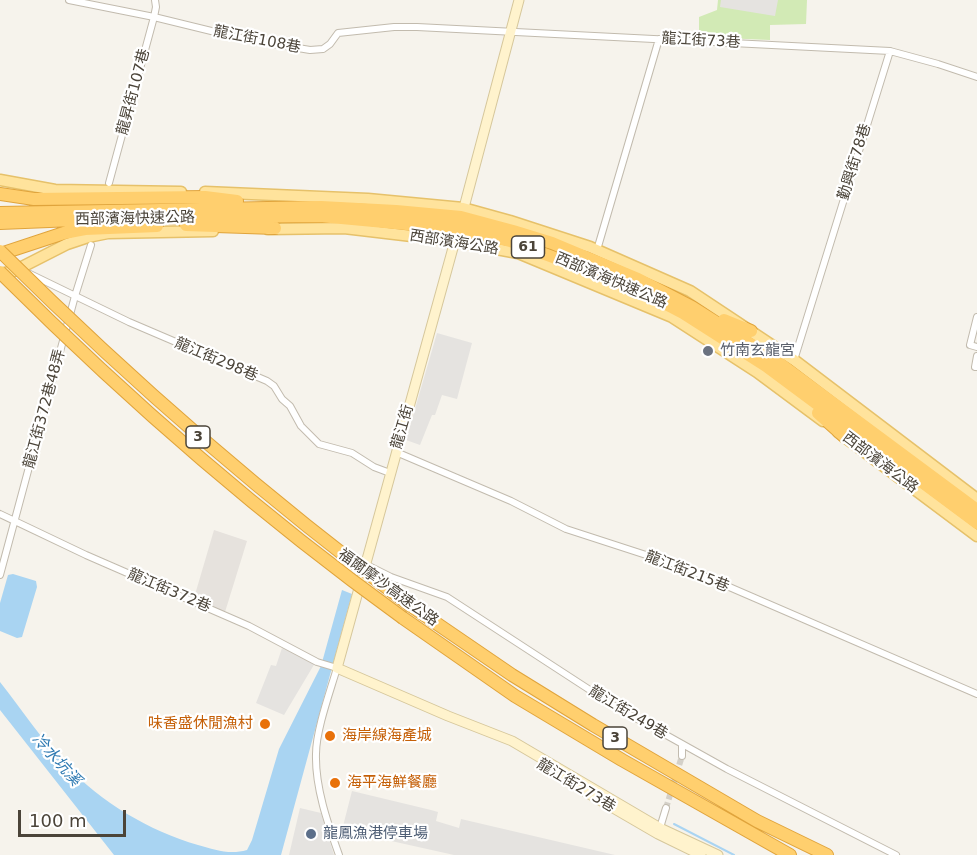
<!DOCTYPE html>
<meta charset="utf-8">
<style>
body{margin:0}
#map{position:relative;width:977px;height:855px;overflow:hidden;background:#f6f3ec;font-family:"DejaVu Sans",sans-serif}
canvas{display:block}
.scale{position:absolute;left:18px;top:810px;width:108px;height:27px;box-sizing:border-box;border:3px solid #4b4439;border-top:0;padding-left:8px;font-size:18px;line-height:21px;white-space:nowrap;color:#4b4439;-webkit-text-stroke:4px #fff;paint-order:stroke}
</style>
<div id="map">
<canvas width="977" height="855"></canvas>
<div class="scale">100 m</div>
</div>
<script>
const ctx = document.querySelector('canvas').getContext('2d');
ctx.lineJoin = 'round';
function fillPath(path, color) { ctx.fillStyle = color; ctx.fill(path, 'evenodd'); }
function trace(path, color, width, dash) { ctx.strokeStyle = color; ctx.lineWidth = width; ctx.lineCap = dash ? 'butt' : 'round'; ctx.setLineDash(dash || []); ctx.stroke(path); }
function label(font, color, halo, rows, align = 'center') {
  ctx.font = font + ' "DejaVu Sans","Noto Sans TC",sans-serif'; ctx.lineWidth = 4.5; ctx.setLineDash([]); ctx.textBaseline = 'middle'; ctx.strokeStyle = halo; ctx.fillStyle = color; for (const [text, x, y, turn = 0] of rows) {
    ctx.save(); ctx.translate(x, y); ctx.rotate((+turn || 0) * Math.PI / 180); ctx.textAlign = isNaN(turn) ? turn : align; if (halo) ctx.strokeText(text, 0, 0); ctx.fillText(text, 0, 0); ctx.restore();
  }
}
fillPath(new Path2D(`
 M214 530 247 541 225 612 194 598Z`), '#e6e2dd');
fillPath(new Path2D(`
 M718 0H807L806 24 770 25V40L699 37V17L717 10Z`), '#d2eab5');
fillPath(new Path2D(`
 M721 0H778L775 16 720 7Z
 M437 333 472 343 457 399 442 395 435 415H432L420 445 406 440Z
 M282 648 315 663 284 715 256 703 271 665 276 666Z
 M352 791 431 810 438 812 436 821 459 828 461 819 615 855H454L342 830Z
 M300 808 321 813 334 855H289Z`), '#e5e3e0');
fillPath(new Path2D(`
 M13 574 36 581 37 587 22 637 17 638 0 631V603L8 575Z
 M342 590 352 594 281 855H114L0 710V682C22 710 42 740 66 765 101 802 149 831 198 845 215 850 230 855 247 850L252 840 279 749 321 666Z`), '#a9d4f2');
trace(new Path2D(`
 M674 824 734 855`), '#a9d4f2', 2);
trace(new Path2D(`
 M666 808 682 756`), '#d4d0c8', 6, [6, 3]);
const street = new Path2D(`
 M69 0 154 17 244 39 310 50 323 49 330 44 338 33 394 27H417L890 51
 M109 183 154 17 156 7 155 0
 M597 250 659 39
 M28 273 129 322 267 381 274 386 282 399 290 406 301 426 319 444 352 453 374 467 390 473
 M977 317 970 345 977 347
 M977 356 975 367H977
 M794 360 890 51 938 64 977 77
 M396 452 511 501 566 529 683 567 977 694
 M0 514 86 555 249 626 317 662 337 668C330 692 316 730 316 754 315 788 328 824 339 855
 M365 564 391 577 447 597 616 707 727 769 896 855
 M0 575 75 296 91 245
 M682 756V744
 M659 831 666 808`);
const secondary = new Path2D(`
 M462 215 519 0
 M456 237 337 668 448 716 512 741 660 828 718 855
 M560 777 658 834 701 855`);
const primary = new Path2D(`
 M0 180 55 190 181 192
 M205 192 368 199 463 208 510 221 590 247 690 291 794 360 977 499
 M268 229 344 228 454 241 518 253 672 317 757 372 823 421
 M0 274 14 271 67 244 88 237 108 233 213 231
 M838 432 977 536`);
const highway = new Path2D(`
 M0 194 34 199 205 197 237 201
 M0 213 321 207 396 211 461 217 513 231 552 243 638 279 692 307 771 357 977 510
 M0 223 123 218 320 216 460 229 510 241 635 288 683 313 766 366 977 523
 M186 225 275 228
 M0 254 64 233 85 229 157 226
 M724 320 751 331
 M818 413 845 437
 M411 606 512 675 593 725 757 821 827 855
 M403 618 515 696 622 760 790 855`);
trace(street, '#c2bbae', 8);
trace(secondary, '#d6c79b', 11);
trace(primary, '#e6c16a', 13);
trace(highway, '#e0a43c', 14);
trace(street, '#fff', 6);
trace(secondary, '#fff3cd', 9);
trace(primary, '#ffe39c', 10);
trace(highway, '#ffcf6e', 12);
const highwayBridge = new Path2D(`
 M0 251C129 379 265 498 411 606
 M0 272C126 398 259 514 403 618`);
trace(highwayBridge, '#e0a43c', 14, []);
trace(highwayBridge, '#ffcf6e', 12);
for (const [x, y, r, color] of [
 [708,351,6,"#6b7280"],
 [265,724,6,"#e8710a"],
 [330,736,6,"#e8710a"],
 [335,783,6,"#e8710a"],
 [311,834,6,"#5c6f8a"]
]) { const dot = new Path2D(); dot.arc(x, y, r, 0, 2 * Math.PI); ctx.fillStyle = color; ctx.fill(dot); trace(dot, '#fff', 2); }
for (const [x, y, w] of [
 [528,247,33],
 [198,437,24],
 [615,738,24]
]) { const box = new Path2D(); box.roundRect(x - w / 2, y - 11, w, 22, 4.5); ctx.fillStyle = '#fff'; ctx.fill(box); trace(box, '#4b4439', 1.5); }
label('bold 14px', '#4b4439', null, [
 ["61",528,247],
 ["3",198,437],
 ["3",615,738]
]);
label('15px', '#4b4439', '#fff', [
 ["龍江街108巷",257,40,11],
 ["龍江街73巷",701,41,3],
 ["龍昇街107巷",134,92,-75],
 ["勤興街78巷",855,162,-73],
 ["西部濱海快速公路",135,219,-1],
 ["西部濱海公路",454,243,9],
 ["西部濱海快速公路",611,281,23],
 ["龍江街298巷",216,360,23],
 ["龍江街372巷48弄",45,409,-75],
 ["龍江街",403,427,-74],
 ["西部濱海公路",880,463,37],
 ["龍江街215巷",687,572,21],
 ["福爾摩沙高速公路",388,588,36],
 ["龍江街372巷",169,591,23],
 ["龍江街249巷",628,713,31],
 ["龍江街273巷",576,786,31]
]);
label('15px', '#5b616d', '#fff', [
 ["竹南玄龍宮",720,351]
], 'left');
label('15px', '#c56008', '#fff', [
 ["味香盛休閒漁村",253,724,"right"],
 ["海岸線海產城",342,736],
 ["海平海鮮餐廳",347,783]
], 'left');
label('15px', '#4e5e75', '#fff', [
 ["龍鳳漁港停車場",323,834]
], 'left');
label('italic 16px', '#2e7ab2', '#fff', [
 ["冷水坑溪",56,760,48]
]);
</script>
